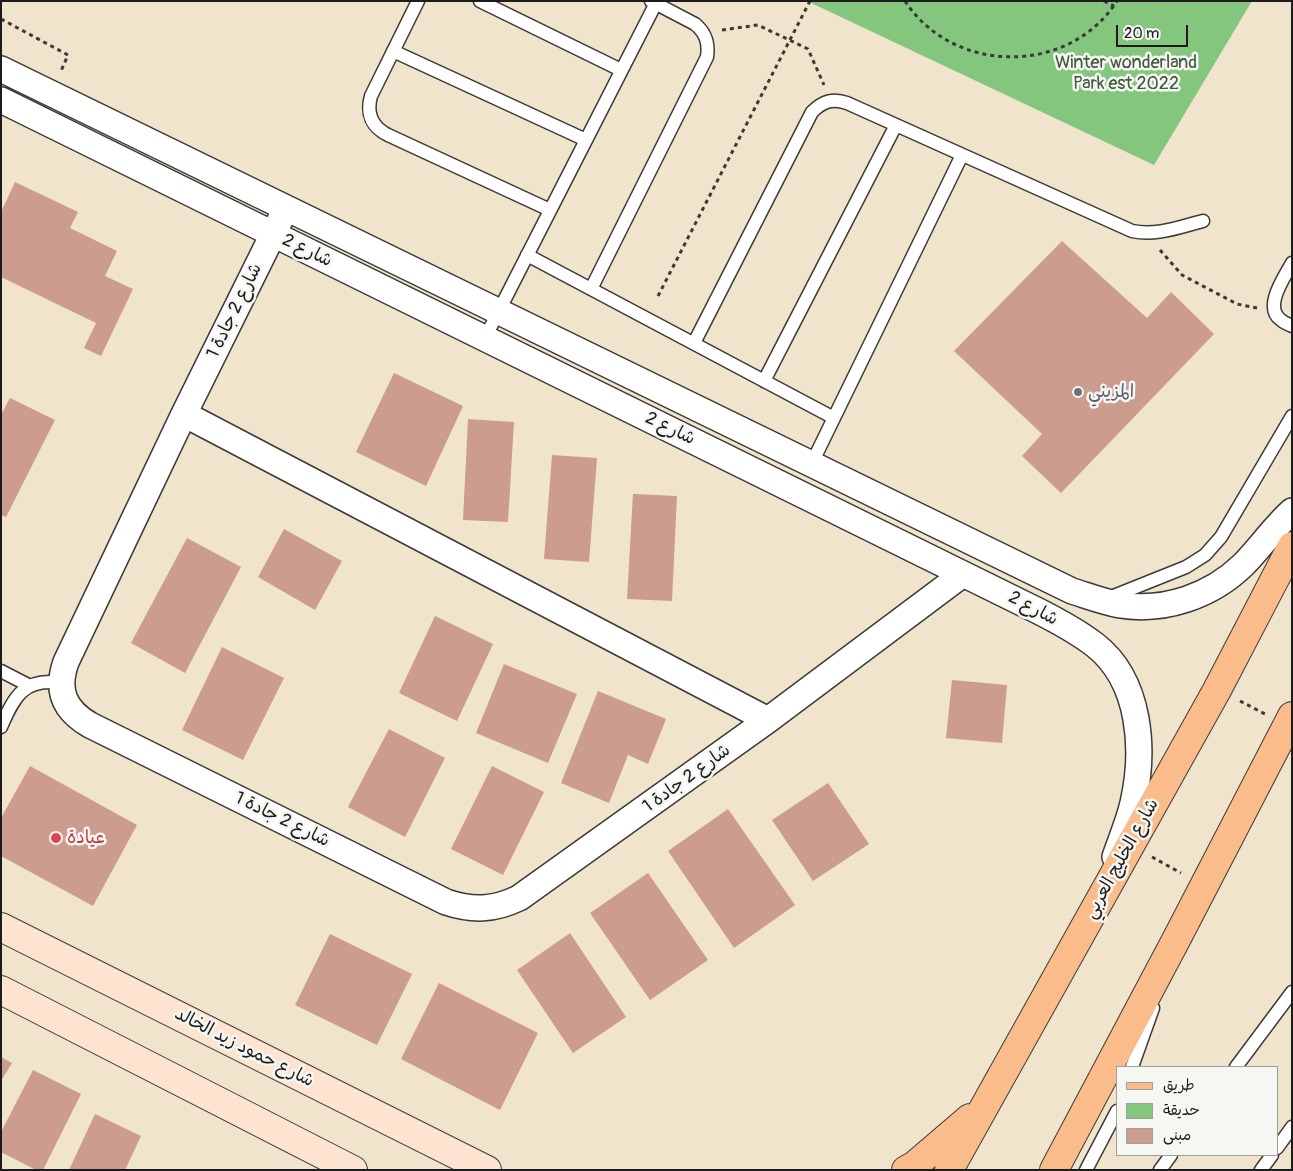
<!DOCTYPE html>
<meta charset="utf-8">
<style>
body{margin:0}
#map{position:relative;width:1293px;height:1171px;overflow:hidden;background:#f1e4cc;font-family:Pangolin,"Playpen Sans Arabic",sans-serif}
canvas{display:block}
.frame{position:absolute;inset:0;border:2px solid #1c1c1c;pointer-events:none}
.legend{position:absolute;left:1116px;top:1066px;width:162px;height:90px;box-sizing:border-box;background:#f6f6f2;border:1px solid #9f9f9c;margin:0;padding:6px 9px;list-style:none;font-size:15px;color:#1c1c1c}
.legend li{display:flex;align-items:center;gap:10px;height:25px}
.legend b{width:25px;border:1px solid #9f9f9c}
.scale{position:absolute;left:1116px;top:25px;width:72px;height:22px;box-sizing:border-box;border:2px solid #1c1c1c;border-top:0;padding-left:6px;font-size:15px;line-height:18px;white-space:nowrap;color:#1c1c1c;-webkit-text-stroke:4px #f6f6f2;paint-order:stroke}
</style>
<div id="map">
<canvas width="1293" height="1171"></canvas>
<div class="frame"></div>
<ul class="legend">
<li><b style="height:6px;background:#f9bc8a"></b>طريق</li>
<li><b style="height:14px;background:#84c67e"></b>حديقة</li>
<li><b style="height:14px;background:#cc9c8e"></b>مبنى</li>
</ul>
<div class="scale">20 m</div>
</div>
<script>
const ctx = document.querySelector('canvas').getContext('2d');
ctx.lineJoin = 'round';
function fillPath(path, color) { ctx.fillStyle = color; ctx.fill(path, 'evenodd'); }
function trace(path, color, width, dash) { ctx.strokeStyle = color; ctx.lineWidth = width; ctx.lineCap = dash ? 'butt' : 'round'; ctx.setLineDash(dash || []); ctx.stroke(path); }
function label(font, color, halo, rows, align = 'center') {
  ctx.font = font + ' Pangolin,"Playpen Sans Arabic",sans-serif'; ctx.lineWidth = 5; ctx.setLineDash([]); ctx.textBaseline = 'middle'; ctx.strokeStyle = halo; ctx.fillStyle = color; for (const [text, x, y, turn = 0] of rows) {
    ctx.save(); ctx.translate(x, y); ctx.rotate((+turn || 0) * Math.PI / 180); ctx.textAlign = isNaN(turn) ? turn : align; if (halo) ctx.strokeText(text, 0, 0); ctx.fillText(text, 0, 0); ctx.restore();
  }
}
fillPath(new Path2D(`
 M807 1H1252L1154 165Z`), '#84c67e');
fillPath(new Path2D(`
 M15 182 78 212 70 228 117 251 105 276 133 289 101 356 84 348 96 323 1 277V212Z
 M1062 241 1147 318 1171 292 1214 334 1061 493 1022 456 1042 434 954 351Z
 M394 373 463 406 426 486 356 452Z
 M10 398 55 420 6 517 1 515V415Z
 M468 419 514 422 508 522 463 520Z
 M552 455 597 458 589 562 544 559Z
 M633 494 677 496 672 601 627 599Z
 M284 529 342 561 315 610 258 577Z
 M187 538 241 567 185 673 131 643Z
 M435 616 493 644 457 721 399 693Z
 M222 647 284 678 243 760 182 730Z
 M504 664 577 694 548 763 476 733Z
 M952 680 1007 685 1002 743 946 738Z
 M598 691 666 719 648 764 628 755 609 803 561 783Z
 M389 729 445 758 405 837 348 807Z
 M30 766 137 825 93 906 1 856V818Z
 M492 766 544 792 503 875 451 849Z
 M828 783 869 844 813 881 772 820Z
 M728 809 795 905 734 948 668 851Z
 M648 873 708 960 650 1000 590 913Z
 M570 933 626 1017 573 1053 517 970Z
 M330 934 412 974 377 1045 295 1005Z
 M439 983 538 1033 500 1110 401 1059Z
 M1 1057 12 1063 1 1081Z
 M33 1070 81 1094 43 1170H36L1 1152V1132Z
 M95 1114 141 1136 125 1170H69Z`), '#cc9c8e');
const service = new Path2D(`
 M418 1 371 96C366 114 372 127 388 135L550 210
 M480 1 621 70
 M393 51 586 140
 M527 255 834 418
 M1292 263C1284 278 1263 307 1281 320 1284 323 1288 324 1292 326
 M591 289 707 57C709 43 706 33 695 24L651 1
 M485 338 656 3
 M694 343 812 112C823 101 833 98 847 103L1132 231C1157 236 1179 227 1203 221
 M764 381 896 125
 M811 465 962 155
 M1106 599 1186 567 1205 555 1221 537 1292 416
 M1 671 30 686
 M1 727C14 697 24 677 61 683
 M1132 1067 1153 1008
 M1236 1067 1292 992
 M1277 1148 1292 1127
 M1086 1170 1117 1111
 M1160 1170 1171 1155
 M1261 1170 1272 1155`);
const minor = new Path2D(`
 M1 69 1072 591C1088 596 1104 602 1120 605 1165 612 1211 596 1243 565 1260 548 1274 527 1292 511
 M1 100 1022 603C1047 615 1073 628 1095 645 1141 681 1145 750 1133 803 1129 821 1121 839 1115 857
 M286 208 184 414 66 662C56 690 64 710 90 725L446 902C473 911 494 910 519 898L768 720 963 574
 M184 414 768 720`);
const secondary = new Path2D(`
 M1 927 487 1170
 M1 990 353 1170`);
const primary = new Path2D(`
 M906 1170 915 1165 970 1118
 M949 1170 1217 690 1292 546
 M1054 1170 1177 938 1292 716`);
trace(service, '#3c3a36', 15);
trace(minor, '#3c3a36', 28);
trace(secondary, '#3c3a36', 30);
trace(primary, '#3c3a36', 30);
trace(new Path2D(`
 M905 1C953 75 1069 76 1117 1
 M1104 1 1114 6
 M1 19 68 55 61 71
 M722 30 758 25 808 49 824 85
 M1160 250 1182 275 1237 304 1257 308
 M658 296 810 1
 M1240 701 1265 714
 M1152 857 1181 873`), '#3c3a36', 3, [4, 4]);
trace(service, '#fff', 12);
trace(minor, '#fff', 25);
trace(secondary, '#fde4d0', 28);
trace(primary, '#f9bc8a', 28);
for (const [x, y, r, color] of [
 [1078,392,5,"#6b7280"],
 [56,838,6,"#e0444e"]
]) { const dot = new Path2D(); dot.arc(x, y, r, 0, 2 * Math.PI); ctx.fillStyle = color; ctx.fill(dot); trace(dot, '#f6f6f2', 2); }
label('18px', '#40583e', '#f6f6f2', [
 ["Winter wonderland",1126,63],
 ["Park est 2022",1126,84]
]);
label('18px', '#1c1c1c', '#f6f6f2', [
 ["شارع 2",307,251,26],
 ["شارع 2 جادة 1",235,311,-64],
 ["شارع 2",670,429,26],
 ["شارع 2",1033,609,28],
 ["شارع 2 جادة 1",687,779,-36],
 ["شارع 2 جادة 1",282,820,26],
 ["شارع الخليج العربي",1122,859,-61],
 ["شارع حمود زيد الخالد",244,1048,27]
]);
label('18px', '#5b616d', '#f6f6f2', [
 ["المزيني",1088,392]
], 'left');
label('18px', '#be3a42', '#f6f6f2', [
 ["عيادة",67,838]
], 'left');
</script>
